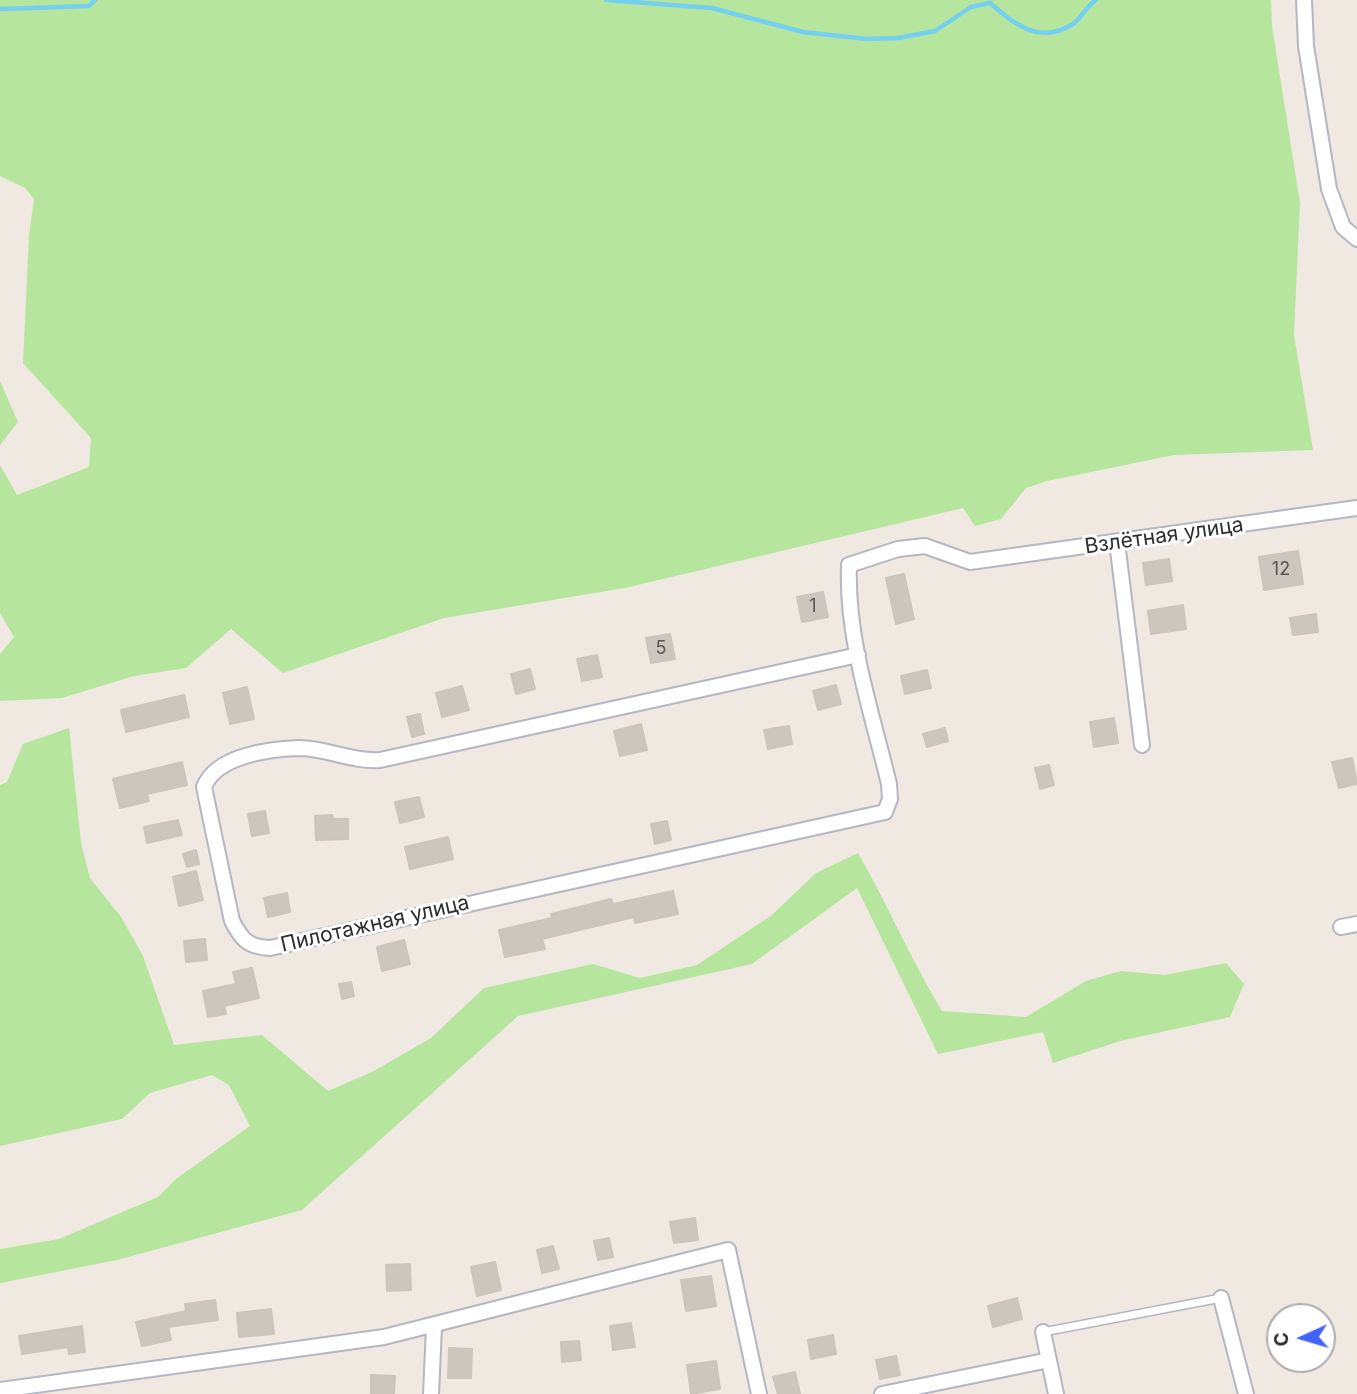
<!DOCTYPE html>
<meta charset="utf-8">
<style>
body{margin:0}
#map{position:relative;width:1357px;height:1394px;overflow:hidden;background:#efe9e1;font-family:Inter,sans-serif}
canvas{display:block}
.north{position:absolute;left:1266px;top:1303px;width:70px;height:70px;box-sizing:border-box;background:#fff;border:2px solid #ababab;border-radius:50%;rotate:266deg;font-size:19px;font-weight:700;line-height:28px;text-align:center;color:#2e2e2e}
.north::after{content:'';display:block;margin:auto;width:24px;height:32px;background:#4264fb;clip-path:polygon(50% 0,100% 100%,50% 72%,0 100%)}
</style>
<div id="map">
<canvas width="1357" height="1394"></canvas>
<div class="north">С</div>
</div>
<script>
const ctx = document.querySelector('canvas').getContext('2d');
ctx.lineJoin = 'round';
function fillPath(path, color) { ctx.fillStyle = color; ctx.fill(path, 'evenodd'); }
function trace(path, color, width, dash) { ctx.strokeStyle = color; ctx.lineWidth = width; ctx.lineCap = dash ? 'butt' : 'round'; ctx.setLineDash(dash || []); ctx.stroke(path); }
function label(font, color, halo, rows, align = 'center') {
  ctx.font = font + ' Inter,sans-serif'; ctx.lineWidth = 6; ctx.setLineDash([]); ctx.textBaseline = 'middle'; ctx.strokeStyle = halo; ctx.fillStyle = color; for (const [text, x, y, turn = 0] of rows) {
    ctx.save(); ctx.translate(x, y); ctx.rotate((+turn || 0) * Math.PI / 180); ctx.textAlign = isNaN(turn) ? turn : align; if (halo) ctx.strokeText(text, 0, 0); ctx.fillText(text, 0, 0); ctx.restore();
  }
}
fillPath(new Path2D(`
 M0 0H1271L1272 26 1300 203 1294 335 1313 450 1174 455 1047 481 1026 488 1001 519 975 526 963 508 625 588 444 618 283 673 231 629 186 668 134 676 62 698 0 701V654L14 637 0 613V465L17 495 89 467 91 438 23 363 29 235 34 199 25 188 0 176Z
 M0 381 18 422 0 445Z
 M69 728 81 843 90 878 121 917 143 956 174 1045 262 1035 328 1091 372 1072 431 1038 484 988 593 964 640 978 697 965 772 915 816 873 858 853C888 905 911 960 942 1011L1026 1017 1086 981 1121 971 1165 975 1226 963 1244 984 1230 1017 1120 1041 1053 1063 1043 1032 938 1054 857 888 752 964 518 1016 302 1210 117 1260 0 1283V1249L59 1239 158 1197 176 1179 250 1126 229 1085 212 1075 150 1093 122 1119 0 1146V785L7 782 23 744Z`), '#b6e59e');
trace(new Path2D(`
 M606 0 712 8 803 32 867 39 898 38 935 31 971 7 990 3C1015 25 1040 45 1073 24 1082 17 1086 7 1096 0
 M0 9 89 6 95 0`), '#75cff0', 4.5);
const building = new Path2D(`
 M1298 551 1303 584 1264 590 1259 557Z
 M1169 559 1172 581 1146 585 1143 563Z
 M904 574 914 619 896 624 886 578Z
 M823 592 828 617 802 622 797 597Z
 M1183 605 1186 629 1151 634 1148 611Z
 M1316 614 1318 632 1293 635 1290 618Z
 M670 634 675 659 651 663 646 638Z
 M597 655 602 677 582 681 577 659Z
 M530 669 535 689 516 694 511 674Z
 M927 670 931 688 905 694 901 676Z
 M836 685 841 704 818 710 813 691Z
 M462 686 469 710 442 717 436 693Z
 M247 687 254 719 230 724 223 693Z
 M184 695 189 717 126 732 121 710Z
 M420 714 424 734 412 737 407 717Z
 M1114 718 1118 743 1094 747 1090 722Z
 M641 724 647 750 620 756 614 731Z
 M789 726 792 744 768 749 764 730Z
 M945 728 948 741 927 747 923 734Z
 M1352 758 1357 784 1339 788 1332 762Z
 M182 762 187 785 147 794 149 801 120 808 113 779Z
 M1049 765 1054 785 1040 789 1035 768Z
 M419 797 424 817 400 823 395 802Z
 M265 811 269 833 252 836 248 814Z
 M332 815 333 819H348V839L316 840 315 816Z
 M178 820 182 835 147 843 144 827Z
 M667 821 671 840 655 844 651 824Z
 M448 837 453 859 410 869 405 847Z
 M196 850 199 864 187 867 183 854Z
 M196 871 203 900 179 906 173 877Z
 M673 891 678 914 635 923 634 917 542 939 545 949 505 957 499 930 552 918 551 914 611 899 613 904Z
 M287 893 290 912 268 917 264 898Z
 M205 939 207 960 186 962 184 941Z
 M404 940 410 964 382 971 377 947Z
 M252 968 259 998 224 1006 226 1014 208 1017 203 991 236 984 233 972Z
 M351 982 354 996 342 999 339 984Z
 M695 1218 698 1240 674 1243 670 1222Z
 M609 1238 613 1257 598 1260 594 1241Z
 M553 1246 559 1269 542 1273 537 1250Z
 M495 1262 501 1290 477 1296 471 1267Z
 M410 1264 411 1290 387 1291 386 1265Z
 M711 1276 716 1306 686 1311 681 1280Z
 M1017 1298 1022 1319 993 1327 988 1306Z
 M215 1300 218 1320 168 1327 171 1340 142 1346 136 1322 186 1311 185 1304Z
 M271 1309 274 1334 239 1337 237 1313Z
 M631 1323 635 1347 613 1350 610 1326Z
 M82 1326 85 1352 69 1354 68 1347 22 1354 19 1336Z
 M833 1335 836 1354 811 1359 808 1340Z
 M579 1341 581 1360 562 1362 561 1342Z
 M449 1348 472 1349 471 1378H448Z
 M896 1356 900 1375 880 1379 876 1360Z
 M716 1361 720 1389 691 1394 687 1365Z
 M795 1372 800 1394H778L773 1377Z
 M371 1375 395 1376 394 1394H371Z`);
fillPath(building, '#cbc7bf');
trace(building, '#cbc5ba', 2);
const lane = new Path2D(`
 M1043 1332 1221 1298`);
const street = new Path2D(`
 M1304 0 1306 46 1329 189 1343 227 1357 239
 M1117 542 1142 745
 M858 655 380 760C352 762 326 748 299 748 268 749 216 756 204 787L232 921C242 940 248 947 270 948L885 812 890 799 889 784C872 713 846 638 849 565L898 549 925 546 970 562 1357 508
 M1341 927 1357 924
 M1221 1298 1246 1394
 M1043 1332 1056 1394
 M0 1390 384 1337 728 1250 759 1394
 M431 1394 434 1327
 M882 1394 1049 1360`);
trace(lane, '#b4b7c1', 10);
trace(street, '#b4b7c1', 18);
trace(lane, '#fff', 7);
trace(street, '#fff', 14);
label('18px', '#555452', null, [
 ["12",1281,570],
 ["1",813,607],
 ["5",661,649]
]);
label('21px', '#2e2e2e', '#fff', [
 ["Взлётная улица",1164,536,-8],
 ["Пилотажная улица",375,924,-13]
]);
</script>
